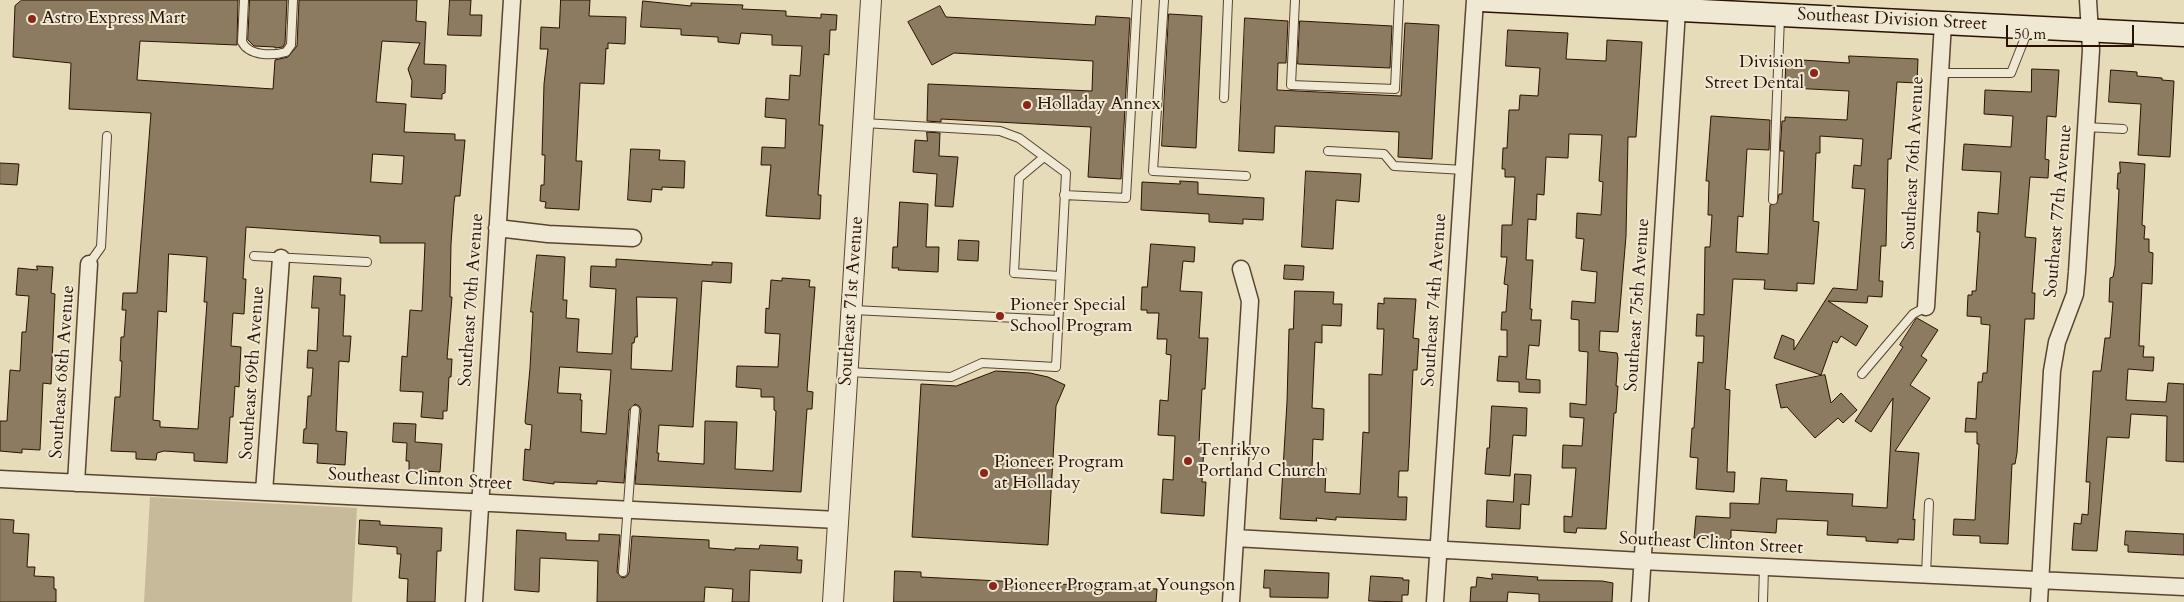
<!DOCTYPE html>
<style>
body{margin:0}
#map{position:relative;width:2184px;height:602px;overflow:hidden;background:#e7dcb9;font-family:Cardo,serif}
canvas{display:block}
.scale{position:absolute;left:2006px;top:25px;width:128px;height:22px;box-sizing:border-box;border:2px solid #2a1202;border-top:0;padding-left:6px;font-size:15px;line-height:18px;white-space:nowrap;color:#2a1202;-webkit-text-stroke:4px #efe8d2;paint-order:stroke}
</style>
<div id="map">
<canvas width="2184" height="602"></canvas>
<div class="scale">50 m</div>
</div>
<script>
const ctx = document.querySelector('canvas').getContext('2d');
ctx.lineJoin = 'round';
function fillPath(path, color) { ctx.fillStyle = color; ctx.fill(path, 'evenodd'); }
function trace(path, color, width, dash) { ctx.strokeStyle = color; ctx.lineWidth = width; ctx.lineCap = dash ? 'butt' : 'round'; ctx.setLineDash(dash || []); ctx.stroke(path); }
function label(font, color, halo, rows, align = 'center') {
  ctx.font = font + ' Cardo,serif'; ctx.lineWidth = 4; ctx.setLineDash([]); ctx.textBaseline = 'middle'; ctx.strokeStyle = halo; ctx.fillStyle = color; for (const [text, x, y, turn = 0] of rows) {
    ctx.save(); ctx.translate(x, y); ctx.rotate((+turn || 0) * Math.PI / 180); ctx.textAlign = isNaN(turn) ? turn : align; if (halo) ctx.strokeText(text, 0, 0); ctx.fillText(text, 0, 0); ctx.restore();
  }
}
fillPath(new Path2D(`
 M150 497 357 508 352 602H144Z`), '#c7ba9a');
const building = new Path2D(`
 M22 0H238L237 45 140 41 137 80 273 89 275 60 288 57 297 46 299 0H417L416 21 426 22 424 64 446 65 445 93 442 94V99L411 97 412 81 408 69 420 43 382 41 376 102 406 104 404 132 455 134V140H465L460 196H455L454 203 451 244 450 297H452L447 359H452L451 377H449L447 411H443V419L421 417 423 392 400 391 402 356 407 357 410 310 422 311 425 243H380V236L246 227 243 279H246L244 314 233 313 231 346 241 347 239 387 235 386 233 417H230L227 463 194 461V453L164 451 157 453 156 460 136 459V452L111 451 115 397H120L122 361H120L121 337H124L126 310H122L123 293H137L151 113 69 109 71 63 13 57 15 6ZM373 154 404 156 402 184 371 182ZM169 254 207 257 204 302H207L198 429 160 427V421L153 420 158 311 166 312Z
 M250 0H287L285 43 283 47 275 48V47L254 46 248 40Z
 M450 0H471L470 15H482L481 36 448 35Z
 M561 0H590L589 16 626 17 625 44 608 43V49L606 48 604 84 580 83 576 161H582L579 210 545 208 546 202 540 201 541 185H544L545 155H542L544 84 548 49H540L541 27 559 28Z
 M643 1 691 6V3L743 5 742 9 786 11V16L821 18V14L837 15 836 30H830L829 55 824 54 819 125H823L818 195H821L820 219 766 216 771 165H761L762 147 785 148 786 119 765 117 766 98 789 100 790 75 800 76 802 46 772 45V35L741 33 739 44 718 42V37L681 35V29L641 27Z
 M940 6 946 17 1095 25 1096 16 1130 18 1121 179 1088 177 1091 127 941 119V122L927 121 928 84 1092 91 1093 61 954 53 932 65 908 22Z
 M1169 14 1202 16 1196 148 1162 146Z
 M1245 18 1288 21 1286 63H1278L1277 90 1401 96 1405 23 1439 25 1432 159 1398 157 1399 132 1275 126 1274 153 1239 151Z
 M1300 21 1392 26 1390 68 1298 64Z
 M1508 30 1568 33 1566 59 1606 61 1607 40 1642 42 1636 137H1628L1626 236 1618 332 1600 331 1599 351 1617 353 1618 358 1616 386H1618L1616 413H1614L1606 529 1577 528 1576 533 1564 532V516L1572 517 1576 468H1562L1563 445 1582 446 1584 418 1570 417V403L1586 405 1588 352 1579 351V320L1571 319 1572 301 1595 303 1597 272 1581 270 1584 239 1576 238 1577 213 1601 215 1603 182 1599 181 1602 135 1569 134 1568 158 1546 157 1544 195 1537 194 1536 220 1528 219 1526 260H1533L1530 309H1532L1531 320H1541L1539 346 1529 345 1526 379 1540 380V393L1519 392V382L1497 381 1499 356 1507 357V330H1501L1502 312H1506L1508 285 1504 284 1507 257H1501L1502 225H1512L1515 177H1505V169H1502L1503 148H1507L1509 110H1519L1520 95 1538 96 1540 68 1506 66Z
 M1849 56 1918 59 1917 83 1897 82 1891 159H1888L1886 246H1881L1879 281H1883L1882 297 1868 296 1867 303 1828 301 1868 326 1856 346 1841 336 1837 343 1833 341 1821 375 1774 358 1782 335 1794 340V350L1833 288 1857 290 1865 189 1852 188 1854 165 1861 166 1863 139 1820 136V153H1816L1813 221 1819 222 1814 284 1797 283V291L1764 289 1765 280 1733 279 1725 389 1730 390 1727 472H1735L1734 492 1696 489 1698 458 1690 457 1692 428H1694L1698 362 1703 363 1704 336H1696L1697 314 1704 315 1705 247H1710L1712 215H1708L1709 181H1706L1711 116 1770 120 1769 150 1747 149 1743 217 1738 216 1736 252 1768 254 1770 205 1777 203 1779 194H1782L1784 151H1780L1782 121H1785V117L1847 120 1849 91 1791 88V84L1785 83 1786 59 1849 63Z
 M2032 69 2059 70 2056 117 2047 116 2045 159 2049 160 2048 178 2030 177 2025 237 2036 238 2032 293H2035L2034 319H2025L2017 453 2015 464H2012L2008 544 1980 543V536L1953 535 1954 519 1975 520 1979 444H1977V432H1965L1966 418 1976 419 1978 382H1982L1983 373H1987L1990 325 1981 324V317L1967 316 1968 295H1972V291H1976L1980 232H1977L1978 212 1998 214 2001 172 1962 170 1964 144 2011 147 2013 116 1984 114 1985 90 2031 92Z
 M2111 70 2137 72V76L2162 78V80L2174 81 2170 157 2138 155 2141 104 2109 102Z
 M927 132 940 133 939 156 958 157 953 207 935 206 937 174 913 172 915 140 927 141Z
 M631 149 660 150 659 160 685 161 684 188 662 187V190L652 189 651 202 628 200Z
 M2120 162 2145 164 2142 225 2145 226 2144 239H2149V252L2153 253 2152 284 2142 283 2139 346H2144L2143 357H2154L2153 371 2128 369 2126 400 2166 402 2168 383 2184 384V462L2166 461 2167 416 2131 414 2129 438 2107 437 2097 551 2072 550 2074 523 2081 524 2082 514 2088 515 2090 482H2086L2093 371H2101L2105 338H2110L2113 302H2109L2110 278 2113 277 2115 266 2119 189H2117L2118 173H2120Z
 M0 163 19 164 17 185 0 184Z
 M1306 171 1361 174 1359 202 1336 200 1333 249 1302 247Z
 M1180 181 1198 182V194L1264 198 1263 220 1243 219V224L1209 222V214L1141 210 1142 182 1180 184Z
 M900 202 928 204 926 247H939L938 272 898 270 899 268H892L893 247H897Z
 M959 240 979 241 978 261 958 260Z
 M1151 244 1195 247 1194 262 1183 261 1180 291 1202 292 1199 338H1208L1205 389H1202L1199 443 1204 444 1202 482H1206L1204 516 1161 513 1163 479 1173 480 1175 436 1158 435 1160 400 1168 401 1171 355 1166 354 1167 339H1157L1159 313H1147V310H1141L1142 287H1147Z
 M537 255 565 257 563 300H567L566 318 579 319 577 352 612 354 616 289 590 287 591 266 616 267V259L712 265V262L732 263 731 283 702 281 693 427 659 425 657 453H659L658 461 704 464 705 421 737 422 735 469 773 471 776 411 774 410V397H761V389L736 387 737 366 778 367 780 334 765 333 766 308 769 309 771 280 782 281V278L810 280 809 287H815L807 391 813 392 812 409H807L801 492 635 484 641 410 639 406 635 404 629 410 624 483 597 481V484L554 482V484L523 480 525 449 530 450 532 425 526 424 525 422 530 368 533 312H531ZM637 297 677 298 672 371 631 369 632 343H634L635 337H637ZM560 367 611 370 606 434 581 432 582 400H580L581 394 558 393Z
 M1285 265 1304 266 1303 280 1284 279Z
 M37 266 53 267 51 293 55 294 51 384 43 383 40 450 22 449V453L0 451V421H7L10 370 20 371 22 332H26L29 296 16 295 18 268 37 270Z
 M314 276 341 278 340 295H345L343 336H351L349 362 339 361 336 431 347 432 345 465 317 463 318 444 303 443 304 429H306L308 396H311L313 368H307L308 350 317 351 319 308H312Z
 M1295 291 1334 292 1333 304H1342L1341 326 1322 325V343L1315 342 1312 408 1324 409 1323 440 1313 439 1312 468H1326L1325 492 1360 494 1363 432 1369 433V374L1382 375 1384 329H1377L1378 303 1384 304V298L1416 299 1413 338 1419 339 1417 370H1413L1408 471H1399L1398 497H1407L1406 520 1336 517V520L1316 518 1317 521 1280 519 1287 402 1289 329H1293Z
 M1917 318 1938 330 1921 356 1927 360 1910 385 1930 398 1895 451 1919 453 1913 520 1915 519 1914 540 1898 539V543L1866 541V537L1827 535 1828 521 1785 519H1777L1776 533 1731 530V540L1694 538 1696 516 1730 518V503L1759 504 1761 478 1787 480 1786 491 1853 494 1852 506 1887 508 1893 398 1871 432 1855 421 1903 347 1900 345Z
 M996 371 1030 373 1048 377 1065 385 1056 406 1048 545 912 537 921 384 956 386Z
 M1825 375 1831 403 1841 393 1857 410 1843 423 1838 418 1815 438 1787 407 1781 408 1776 385Z
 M1492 406 1527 408 1526 436 1513 435 1510 476 1485 474 1487 448H1489Z
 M394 423 416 424 415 442 442 444 440 472 409 470V461H406L407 443 393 442Z
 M1515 474 1531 475 1529 505 1521 504 1520 529 1486 527 1487 500 1513 502Z
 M0 519 14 520 13 533 29 534 27 567H35L34 576 54 577V589H56V602H0Z
 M360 520 380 521V525L442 528 441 551H437L435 602H407L408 579 399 578 401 554H397V547L359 544Z
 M517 530 566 533V540L599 541V534L620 535 617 572 622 578 626 577 629 573 632 536 709 540V548L735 550V548L759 549 760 545 798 547 797 560H802L801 573 750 570 749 602H732L733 589 705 587 704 602H597L598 561 540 558 539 592 515 590Z
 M2126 531 2184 534V555L2128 552V545H2125Z
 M1265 570 1329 573 1328 598 1270 597V588H1264Z
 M895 571 921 572V577L1157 589 1156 602H894Z
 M1492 574 1538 577 1537 580 1602 581 1613 583 1612 602H1539V594L1508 592 1507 602H1470L1471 587H1476L1477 577 1492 579Z
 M1371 576 1403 578V580H1409L1408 595H1402V602L1369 601Z`);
fillPath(building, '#8c7b61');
trace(building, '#2a1202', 1);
const service = new Path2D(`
 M244 0 242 42C249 56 272 56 286 52L291 45 293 0
 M1164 0 1153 171 1246 176
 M1295 0 1291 85 1395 89 1399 0
 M1940 73H2011L2028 30
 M1224 98 1228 0
 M2086 127 2123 129
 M1328 151 1384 154 1394 166 1464 170
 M1044 157 1019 178 1014 273 1060 276
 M1064 195 1126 198 1137 0
 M1773 200 1780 17
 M254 256 367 262
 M89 264 101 247 107 136
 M853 310 1058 320
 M848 372 951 377 982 363 1056 367 1066 173 1019 138 1000 131 864 123
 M1862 374 1913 314 1926 307
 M623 572 635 410
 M1926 575 1929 503
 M1763 602 1764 567`);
const minor = new Path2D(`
 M497 228 548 234 633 238
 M1926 307 1943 23
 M0 479 838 520
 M76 483 89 264
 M264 492 281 258
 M1235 538 1642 561 2184 587
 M474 602 512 0
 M1231 602 1250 301 1241 269
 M1435 602 1475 0
 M1640 602 1677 10
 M2039 602 2052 371 2057 342 2075 294 2077 272 2091 50 2088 0`);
const tertiary = new Path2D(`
 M833 602 871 0`);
const secondary = new Path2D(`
 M1480 0 2184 35`);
trace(service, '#594430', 10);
trace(minor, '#594430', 19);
trace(tertiary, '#594430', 22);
trace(secondary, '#2a1202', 25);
trace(service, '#efe8d2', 8);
trace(minor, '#efe8d2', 16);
trace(tertiary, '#efe8d2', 20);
trace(secondary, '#efe8d2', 22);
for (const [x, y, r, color] of [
 [32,19,5,"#8f2418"],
 [1814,73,5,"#8f2418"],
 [1027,105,5,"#8f2418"],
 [1000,316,5,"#8f2418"],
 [1188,461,5,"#8f2418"],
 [984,473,5,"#8f2418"],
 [993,586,5,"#8f2418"]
]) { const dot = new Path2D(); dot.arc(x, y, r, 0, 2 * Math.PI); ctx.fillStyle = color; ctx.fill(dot); trace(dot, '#efe8d2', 2); }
label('18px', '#2a1202', '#efe8d2', [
 ["Astro Express Mart",42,19],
 ["Division",1804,63,"right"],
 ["Street Dental",1804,84,"right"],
 ["Holladay Annex",1037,105],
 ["Pioneer Special",1010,306],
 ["School Program",1010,327],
 ["Tenrikyo",1198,451],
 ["Portland Church",1198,472],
 ["Pioneer Program",994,463],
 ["at Holladay",994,484],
 ["Pioneer Program at Youngson",1003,586]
], 'left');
label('18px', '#2a1202', '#efe8d2', [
 ["Southeast Division Street",1892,20,3],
 ["Southeast 76th Avenue",1914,163,-87],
 ["Southeast 77th Avenue",2059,211,-85],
 ["Southeast 70th Avenue",472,300,-86],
 ["Southeast 74th Avenue",1435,300,-86],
 ["Southeast 71st Avenue",852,301,-86],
 ["Southeast 75th Avenue",1638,305,-86],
 ["Southeast 68th Avenue",63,372,-86],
 ["Southeast 69th Avenue",253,373,-86],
 ["Southeast Clinton Street",420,480,3],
 ["Southeast Clinton Street",1711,544,3]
]);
</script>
